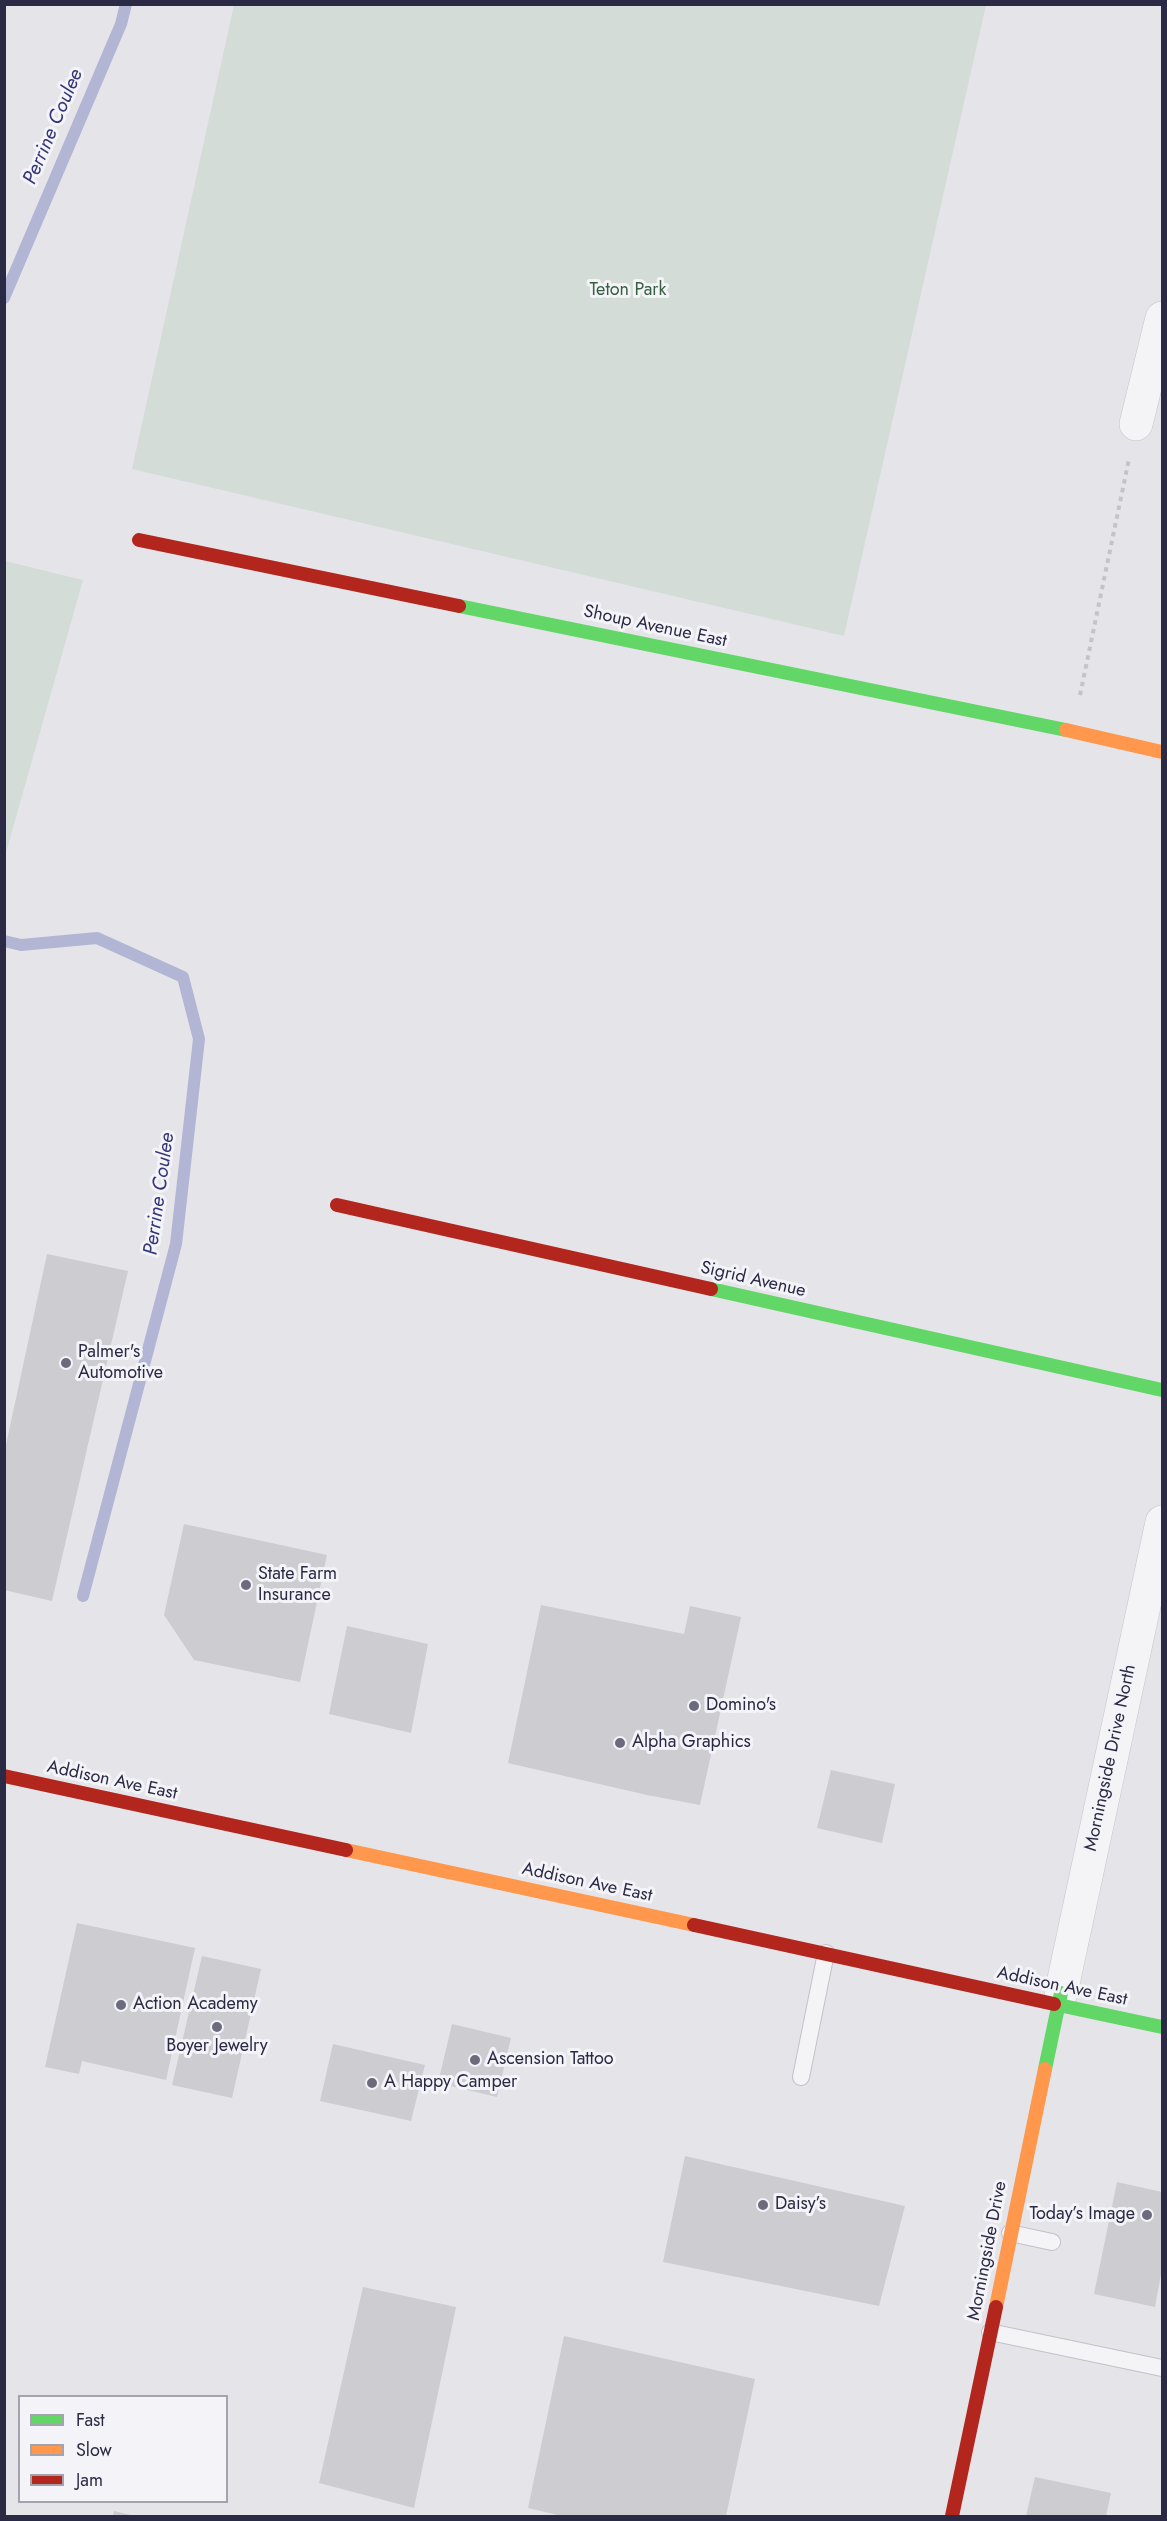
<!DOCTYPE html>
<meta charset="utf-8">
<style>
body{margin:0}
#map{position:relative;width:1167px;height:2521px;overflow:hidden;background:#e5e5e9;font-family:Jost,sans-serif}
canvas{display:block}
.frame{position:absolute;inset:0;border:6px solid #2b2a44;pointer-events:none}
.legend{position:absolute;left:18px;top:2395px;width:210px;height:108px;box-sizing:border-box;background:#f3f3f8;border:2px solid #a3a3b0;margin:0;padding:8px 10px;list-style:none;font-size:18px;color:#2b2a44}
.legend li{display:flex;align-items:center;gap:12px;height:30px}
.legend b{width:30px;border:2px solid #a3a3b0}
</style>
<div id="map">
<canvas width="1167" height="2521"></canvas>
<div class="frame"></div>
<ul class="legend">
<li><b style="height:8px;background:#63d668"></b>Fast</li>
<li><b style="height:8px;background:#ff974d"></b>Slow</li>
<li><b style="height:8px;background:#b3261e"></b>Jam</li>
</ul>
</div>
<script>
const ctx = document.querySelector('canvas').getContext('2d');
ctx.lineJoin = 'round';
function fillPath(path, color) { ctx.fillStyle = color; ctx.fill(path, 'evenodd'); }
function trace(path, color, width, dash) { ctx.strokeStyle = color; ctx.lineWidth = width; ctx.lineCap = dash ? 'butt' : 'round'; ctx.setLineDash(dash || []); ctx.stroke(path); }
function label(font, color, halo, rows, align = 'center') {
  ctx.font = font + ' Jost,sans-serif'; ctx.lineWidth = 6; ctx.setLineDash([]); ctx.textBaseline = 'middle'; ctx.strokeStyle = halo; ctx.fillStyle = color; for (const [text, x, y, turn = 0] of rows) {
    ctx.save(); ctx.translate(x, y); ctx.rotate((+turn || 0) * Math.PI / 180); ctx.textAlign = isNaN(turn) ? turn : align; if (halo) ctx.strokeText(text, 0, 0); ctx.fillText(text, 0, 0); ctx.restore();
  }
}
fillPath(new Path2D(`
 M234 5H986L844 636 132 469Z
 M5 561 83 580 5 856 4 561Z`), '#d3dcd6');
trace(new Path2D(`
 M4 298 121 24 126 4
 M4 941 21 945 97 938 183 977 199 1039 176 1244 83 1596`), '#b3b5d4', 12);
fillPath(new Path2D(`
 M47 1254 128 1271 52 1601 4 1590V1454Z
 M184 1524 327 1555 300 1682 194 1660 164 1615Z
 M541 1605 684 1634 690 1606 741 1617 700 1805 647 1795 508 1763Z
 M347 1626 428 1644 411 1733 329 1714Z
 M831 1770 895 1784 882 1843 817 1828Z
 M77 1923 195 1948 166 2080 82 2061 79 2074 45 2067Z
 M202 1956 261 1969 232 2098 172 2085Z
 M452 2024 511 2038 497 2097 438 2083Z
 M333 2044 425 2065 411 2121 320 2101Z
 M685 2156 905 2206 879 2306 663 2262Z
 M1117 2182 1162 2192V2269L1155 2307 1094 2294Z
 M363 2287 456 2307 414 2508 319 2483Z
 M564 2336 755 2379 726 2516H562L528 2508Z
 M1035 2477 1111 2493 1106 2516H1026Z
 M114 2511 135 2516H113Z`), '#ccccd1');
const lane = new Path2D(`
 M801 2077 826 1953
 M1010 2233 1052 2242
 M990 2332 1162 2368`);
const street = new Path2D(`
 M1136 424 1162 318
 M1061 1993 1162 1522`);
trace(lane, '#c2c2c7', 18);
trace(street, '#c2c2c7', 34);
trace(new Path2D(`
 M1080 695 1129 459`), '#c4c3c9', 4, [4.5, 4.5]);
trace(lane, '#f4f4f6', 16);
trace(street, '#f4f4f6', 33);
trace(new Path2D(`
 M459 606 1066 730
 M711 1289 1162 1390
 M1054 2004 1162 2027
 M1045 2069 1061 1993`), '#63d668', 14);
trace(new Path2D(`
 M1066 730 1162 752
 M346 1850 694 1925
 M996 2307 1045 2069`), '#ff974d', 14);
trace(new Path2D(`
 M139 540 459 606
 M337 1205 711 1289
 M4 1776 346 1850
 M694 1925 1054 2004
 M952 2516 996 2307`), '#b3261e', 14);
for (const [x, y, r, color] of [
 [66,1363,6,"#6c6b7e"],
 [246,1585,6,"#6c6b7e"],
 [694,1706,6,"#6c6b7e"],
 [620,1743,6,"#6c6b7e"],
 [121,2005,6,"#6c6b7e"],
 [217,2027,6,"#6c6b7e"],
 [475,2060,6,"#6c6b7e"],
 [372,2083,6,"#6c6b7e"],
 [763,2205,6,"#6c6b7e"],
 [1147,2215,6,"#6c6b7e"]
]) { const dot = new Path2D(); dot.arc(x, y, r, 0, 2 * Math.PI); ctx.fillStyle = color; ctx.fill(dot); trace(dot, '#f3f3f8', 2); }
label('18px', '#376040', '#f3f3f8', [
 ["Teton Park",628,291]
]);
label('18px', '#2b2a44', '#f3f3f8', [
 ["Shoup Avenue East",655,627,12],
 ["Sigrid Avenue",753,1280,13],
 ["Morningside Drive North",1111,1758,-78],
 ["Addison Ave East",112,1781,12],
 ["Addison Ave East",587,1883,12],
 ["Addison Ave East",1062,1987,12],
 ["Morningside Drive",988,2251,-79]
]);
label('18px', '#2b2a44', '#f3f3f8', [
 ["Palmer's",78,1353],
 ["Automotive",78,1374],
 ["State Farm",258,1575],
 ["Insurance",258,1596],
 ["Domino's",706,1706],
 ["Alpha Graphics",632,1743],
 ["Action Academy",133,2005],
 ["Boyer Jewelry",217,2047,"center"],
 ["Ascension Tattoo",487,2060],
 ["A Happy Camper",384,2083],
 ["Daisy’s",775,2205],
 ["Today’s Image",1135,2215,"right"]
], 'left');
label('italic 20px', '#333679', '#f3f3f8', [
 ["Perrine Coulee",54,127,-67],
 ["Perrine Coulee",160,1194,-82]
]);
</script>
